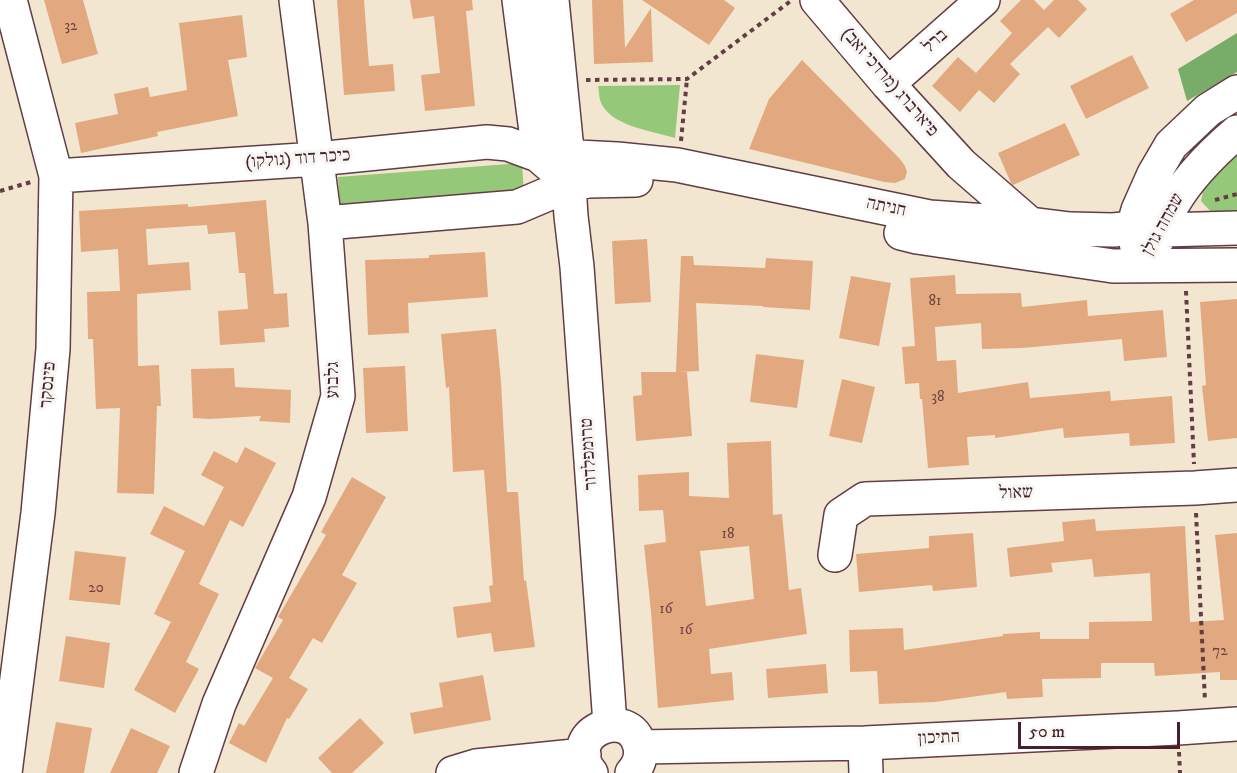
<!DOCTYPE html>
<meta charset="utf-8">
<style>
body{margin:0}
#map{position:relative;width:1237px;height:773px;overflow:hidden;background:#f2e6d0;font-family:"IM FELL DW Pica",serif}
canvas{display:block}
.scale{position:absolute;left:1018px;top:722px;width:162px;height:27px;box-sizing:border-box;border:3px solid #4a1f2b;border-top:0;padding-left:8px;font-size:18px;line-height:21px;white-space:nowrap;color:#4a1f2b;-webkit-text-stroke:4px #f6f6f2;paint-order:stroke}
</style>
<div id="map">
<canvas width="1237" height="773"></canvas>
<div class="scale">50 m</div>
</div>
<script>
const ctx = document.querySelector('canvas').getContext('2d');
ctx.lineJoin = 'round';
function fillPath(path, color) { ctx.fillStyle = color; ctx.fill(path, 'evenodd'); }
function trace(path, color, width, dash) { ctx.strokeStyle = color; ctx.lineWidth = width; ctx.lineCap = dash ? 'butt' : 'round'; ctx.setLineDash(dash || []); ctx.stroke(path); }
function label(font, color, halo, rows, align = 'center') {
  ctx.font = font + ' "IM FELL DW Pica","Frank Ruhl Libre",serif'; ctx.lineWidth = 6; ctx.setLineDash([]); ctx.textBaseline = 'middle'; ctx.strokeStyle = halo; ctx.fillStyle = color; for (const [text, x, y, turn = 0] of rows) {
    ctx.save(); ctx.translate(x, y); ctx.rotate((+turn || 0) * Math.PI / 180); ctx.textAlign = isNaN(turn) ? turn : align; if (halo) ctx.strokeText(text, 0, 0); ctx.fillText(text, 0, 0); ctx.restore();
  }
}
fillPath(new Path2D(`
 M680 85 675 138C653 131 608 126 600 100 599 96 599 90 598 86Z
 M1237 146V215L1213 214 1201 201 1205 182Z
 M522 163 524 195 340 209 338 177Z`), '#95c879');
fillPath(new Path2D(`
 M1237 33V72L1187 101 1178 69Z`), '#78ac69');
fillPath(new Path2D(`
 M44 0H83L98 54 62 64Z
 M337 0H364L369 66 393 64 395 91 344 95Z
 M410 0H472L473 10 466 11 475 106 425 111 421 75 440 73 434 16 413 19Z
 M592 0H623L625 48 651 8 653 62 594 64Z
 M642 0H724L735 8 709 45Z
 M1021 0H1034L1044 10 1054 0H1078L1087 9 1059 38 1048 27 1010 64 1020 74 994 103 979 90 960 112 932 86 958 57 976 73 1012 33 1000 21Z
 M1194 0H1237V13L1186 42 1170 14Z
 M242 15 247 57 228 60 238 116 157 132 158 136 81 153 75 123 118 114 114 94 148 87 150 97 187 90 179 23Z
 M1132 55 1149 88 1086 119 1070 86Z
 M802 60 900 159 905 166 907 172 905 179 895 183 884 182 749 149 769 99Z
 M1065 123 1080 155 1013 185 1011 183 998 153Z
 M266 200 274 294 287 293 289 327 264 329 265 342 220 345 218 311 248 309 245 273H239L235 232 208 234 207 225 146 229 148 265 189 262 191 290 137 294 138 366 159 365 161 406H157L154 494 117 493 120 408 96 409 93 339H88L87 292 120 291 118 249 81 252 79 211 188 204V207Z
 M647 239 651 302 615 304 612 241Z
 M485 252 488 297 408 303 409 333 368 335 365 260 429 258V255Z
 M681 256H693L694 265 765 268 766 258 813 261 810 310 763 307V306L696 303 699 371 678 372H687L692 436 636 441 633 396 642 395 641 372H676Z
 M955 275 956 294 1021 293 1022 307 1087 300 1088 316 1163 310 1167 357 1124 361 1122 339 1022 348 982 349 981 323 935 327 937 361 956 360 958 393 1028 382 1030 398 1110 391 1111 401 1172 396 1175 443 1130 446 1129 433 1064 438 1063 428 995 438V435L967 437 969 465 928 468 922 399H920L919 383 905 384 902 347 915 346 910 278Z
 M851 276 891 283 879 346 839 338Z
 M1237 299V438L1208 441 1202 386 1206 385 1200 302Z
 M496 329 501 382 507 492H518L524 581 526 580 535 647 494 652 491 633 457 638 453 607 491 602 489 586 493 585 484 470 453 472 449 387 446 388 441 334Z
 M756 354 804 360 797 408 750 402Z
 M405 366 408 431 366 433 363 368Z
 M234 368 235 387 291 390 290 423 259 421 261 416 209 419 193 418 191 369Z
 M842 379 875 387 862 443 829 436Z
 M771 441 773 515 782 514 789 590 801 588 807 634 709 649 711 674 732 672 734 700 658 708 651 612 644 545 666 542 663 510 639 511 638 475 689 472V496L729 498 727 443ZM749 546 754 599 706 606 700 551Z
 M245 447 276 463 243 527 230 520 199 584 219 594 186 662 199 669 175 713 134 690 171 622 154 614 185 551 150 534 164 506 204 526 224 487 201 475 214 451 237 463Z
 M352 477 386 497 342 575 357 583 322 643 313 638 289 678 308 689 289 719 287 718 266 763 229 743 239 723 244 726 273 678 255 668 283 620 278 617 326 535 321 532Z
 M1095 519 1096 531 1185 526 1190 622 1224 620 1215 535 1237 533V680H1220V672L1155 676 1154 663H1101V678L1042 679 1043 697 1007 699 1006 692 935 702 879 704 877 671 850 672 849 630 903 628 904 650 1003 636V634L1040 632V639H1089V622L1152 621 1150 573 1094 577 1092 559 1051 563 1053 572 1010 577 1007 548 1064 541 1062 522Z
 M973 533 977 587 933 591 932 585 859 592 856 554 929 548V536Z
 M75 551 126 557 120 605 69 600Z
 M66 636 110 643 104 688 59 681Z
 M826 664 828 693 768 698 766 669Z
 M483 675 491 720 414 734 410 713 443 707 439 683Z
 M360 718 384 743 352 773H332L318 758Z
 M56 722 92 728 84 773H46Z
 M131 728 170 746 157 773H110Z`), '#e2a981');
const minor = new Path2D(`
 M519 0 537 139 538 155 553 168
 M552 0 566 140 569 158V185L571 216 577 267 610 724
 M817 0 888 84 961 164 1030 224
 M888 84 983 0
 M56 176 317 159 487 142 508 144 538 155 617 159 677 165 929 217 1030 224 1070 229 1113 230 1133 228 1163 230 1237 228
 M325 223 517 207 569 185 588 181 636 180
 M901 233 917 237 1113 266 1237 265
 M1137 247 1133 228 1138 210 1154 174 1171 145 1208 110 1237 92
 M1153 247C1156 242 1159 236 1162 231 1165 225 1166 219 1168 213 1184 181 1210 155 1237 132
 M835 555 841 515 865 499 1195 488 1237 485
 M865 743 866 773
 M640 747 865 743 1178 728 1237 724
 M5 773 38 513 53 349 56 176 10 0
 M196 773 219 704 309 497 338 396 325 223 296 0
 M453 773 476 766 584 755
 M591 773C559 734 630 702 640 747 642 756 638 766 632 773`);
trace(minor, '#633d44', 36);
trace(new Path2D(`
 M586 80 687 79 792 0
 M681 141 687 79
 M0 191 31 182
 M1215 200 1237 194
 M1186 291 1194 464
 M1196 513 1205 701
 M1179 752 1180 773`), '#633d44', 4, [4.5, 4.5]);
trace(minor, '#fff', 33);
label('15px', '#704240', null, [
 ["32",71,27],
 ["81",935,302],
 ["38",938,398],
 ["18",728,535],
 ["20",96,589],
 ["16",666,610],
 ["16",686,631],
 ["72",1220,652]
]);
label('18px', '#4a1f2b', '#f6f6f2', [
 ["ברל",936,42,-42],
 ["פיארברג (מרדכי זאב)",889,83,49],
 ["כיכר דוד (גולקו)",298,160,-4],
 ["חניתה",886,208,12],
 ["שמחה גולן",1164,225,-61],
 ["גלבוע",334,380,-90],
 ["פינסקר",49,385,-85],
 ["טרומפלדור",590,454,-94],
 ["שאול",1016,494,-2],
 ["התיכון",939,739,-3]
]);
</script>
